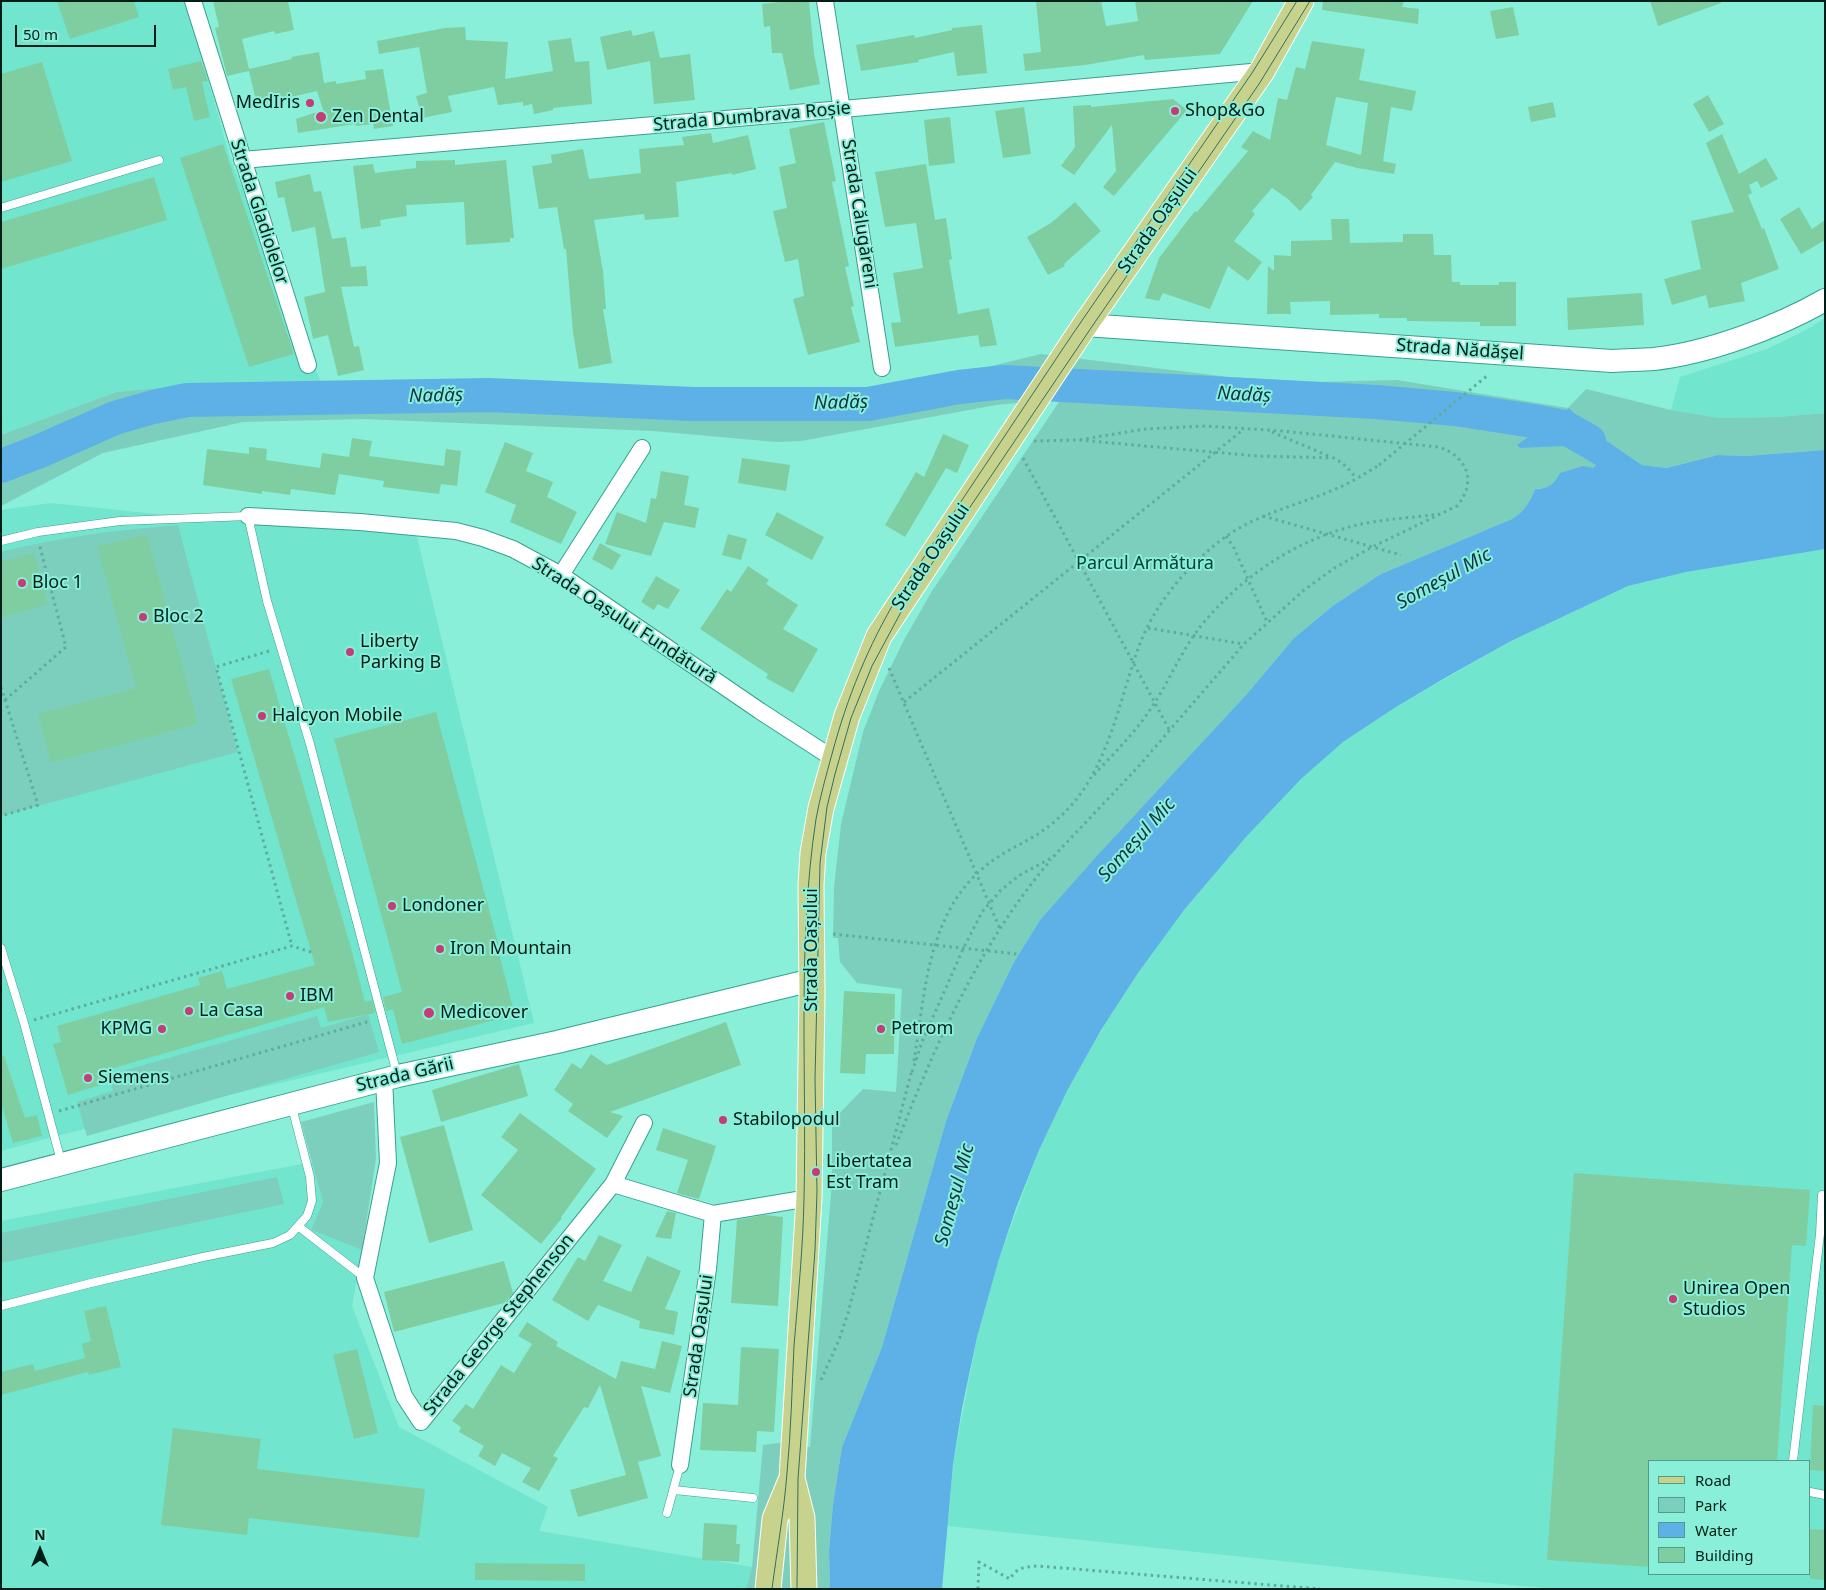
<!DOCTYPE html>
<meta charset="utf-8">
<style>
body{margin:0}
#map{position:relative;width:1826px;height:1590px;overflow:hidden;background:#89efd9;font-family:"Noto Sans",sans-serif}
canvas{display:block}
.frame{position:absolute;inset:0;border:2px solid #001e18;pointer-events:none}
.legend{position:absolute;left:1648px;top:1460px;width:162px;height:115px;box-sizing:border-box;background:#89efd9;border:1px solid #529b8c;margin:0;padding:6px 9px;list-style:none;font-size:15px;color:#001e18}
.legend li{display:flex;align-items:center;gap:10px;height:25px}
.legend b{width:25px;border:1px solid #529b8c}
.north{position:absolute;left:15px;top:1525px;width:50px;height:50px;-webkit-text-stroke:4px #89efd9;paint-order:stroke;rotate:0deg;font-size:14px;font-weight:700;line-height:20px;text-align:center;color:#001e18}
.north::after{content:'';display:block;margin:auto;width:18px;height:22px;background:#001e18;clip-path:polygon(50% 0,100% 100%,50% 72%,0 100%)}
.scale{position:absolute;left:15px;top:25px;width:141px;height:22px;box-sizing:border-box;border:2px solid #001e18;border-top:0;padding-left:6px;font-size:15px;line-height:18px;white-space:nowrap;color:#001e18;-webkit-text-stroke:4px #89efd9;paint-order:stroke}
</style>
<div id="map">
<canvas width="1826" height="1590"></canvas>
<div class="frame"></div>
<ul class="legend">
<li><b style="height:6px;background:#c7d38c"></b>Road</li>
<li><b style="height:14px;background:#7dcfbd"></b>Park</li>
<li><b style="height:14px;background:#5db1e6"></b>Water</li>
<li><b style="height:14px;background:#7fcea1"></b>Building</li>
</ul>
<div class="north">N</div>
<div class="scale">50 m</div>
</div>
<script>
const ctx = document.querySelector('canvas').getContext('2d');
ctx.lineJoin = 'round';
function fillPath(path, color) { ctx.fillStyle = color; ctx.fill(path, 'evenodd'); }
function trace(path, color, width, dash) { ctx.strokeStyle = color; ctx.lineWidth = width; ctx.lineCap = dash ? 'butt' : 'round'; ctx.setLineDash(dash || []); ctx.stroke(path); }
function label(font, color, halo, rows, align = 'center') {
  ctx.font = font + ' "Noto Sans",sans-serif'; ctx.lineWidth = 4; ctx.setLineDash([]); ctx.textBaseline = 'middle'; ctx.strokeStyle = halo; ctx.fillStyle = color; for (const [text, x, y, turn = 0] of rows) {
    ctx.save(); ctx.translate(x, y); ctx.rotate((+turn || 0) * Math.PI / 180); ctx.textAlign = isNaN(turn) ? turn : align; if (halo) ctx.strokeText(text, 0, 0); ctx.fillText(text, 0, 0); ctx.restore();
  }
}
fillPath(new Path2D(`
 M1 1H186L230 158 322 385 158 388 116 392 1 435Z
 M1825 318V413L1778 417 1719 418 1671 410 1680 377 1767 349 1806 330Z
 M51 503 146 513 416 533 534 1023 64 1134 1 1151V510Z
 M1825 549V1589H1559L1511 1585 948 1526 953 1464 977 1337 999 1259 1039 1150 1067 1091 1101 1030 1138 973 1184 910 1246 837 1301 779 1343 742 1396 707 1511 641 1628 586 1686 572ZM1650 1461H1810V1574H1650Z
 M312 1162 323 1202 311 1230 362 1250 352 1306 399 1427 548 1507 539 1531 752 1567 746 1589H1V1221Z`), '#72e5ce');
fillPath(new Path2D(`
 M1041 354 1229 377 1316 382 1397 380 1568 408 1586 389 1671 410 1719 418 1778 417 1825 413V450L1746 456 1718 455 1665 468 1642 465 1588 428 1568 408 1542 446H1564L1597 464 1593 468 1556 482 1548 487 1535 489C1530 502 1524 512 1512 519L1381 574 1334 605 1294 638 1246 695 1040 920 1014 962 977 1038 946 1121 882 1347 842 1447 833 1504 829 1551 830 1589H746L752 1567 763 1445 778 1443 810 1447 832 1182V1121L863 1089 896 1092 902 989 857 983 840 962 838 938H833L834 887 841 824 863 732 879 691 904 640 932 591 1061 399 996 405 801 441 776 442 653 431 363 419 243 422 103 453 1 506V435L116 392 158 388 322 385 578 388 850 397 901 388Z
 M178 525 238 752 1 816V552C59 537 118 530 178 525Z
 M368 1014 379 1052 87 1136 77 1102 113 1091 108 1075 317 1016 321 1028Z
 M374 1102 376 1159 362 1250 311 1230 323 1202 301 1122Z
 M277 1177 284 1204 1 1263V1233Z`), '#7dcfbd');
fillPath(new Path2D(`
 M1569 408 1588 428 1642 465 1666 468 1718 455 1746 456 1825 450V549L1686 572 1628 586 1511 641 1450 675 1396 707 1343 742 1301 779 1246 837 1184 910 1138 973 1101 1030 1067 1091 1039 1150 1016 1208 999 1259 977 1337 962 1408 953 1464 942 1589H830L829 1551 833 1504 842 1447 882 1347 946 1121 977 1038 1014 962 1040 920 1096 857 1246 695 1294 638 1334 605 1381 574 1512 519C1524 512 1530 502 1535 489 1548 489 1555 484 1560 473L1583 466 1593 468 1596 465 1564 446 1520 448 1517 445Z`), '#5db1e6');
trace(new Path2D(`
 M1 466 40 451 115 418 153 407 187 400 489 395 693 404H868L959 387 1005 382 1376 402 1455 409 1533 421 1564 427 1589 441`), '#5db1e6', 34);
fillPath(new Path2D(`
 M57 1H134L139 17 70 39Z
 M213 1H288L294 30 275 34 274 31 242 39 249 69 292 59 291 57 319 52 324 83 336 81V84L366 79 365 71 383 69 393 126 374 129 373 124 356 126 355 124 298 133 296 119 323 110 317 91 257 105 249 71 227 76 215 28 219 27Z
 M788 1H809L814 54 820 84 790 90 782 53H772L770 26 764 27 762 4Z
 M1036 1H1101L1106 26 1138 21 1135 1H1253L1220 54 1145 60 1144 55 1085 65 1025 71 1023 54 1041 52Z
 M1323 1H1404L1402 7 1419 9 1418 24 1322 10Z
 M1650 1H1721V3L1658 26Z
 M1513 7 1519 35 1496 39 1490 11Z
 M982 25 987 73 957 76 954 52 918 60 919 62 861 71 856 45 914 35 915 38 952 30V28Z
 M465 27 466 40 508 42 505 79 553 71 548 41 571 38 575 62 589 61 592 104 553 108V110L534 114 532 104 523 106V102L498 105 494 87 448 96 452 112 422 118 416 96 427 93 419 47 379 54 377 41 445 28Z
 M631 30 633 36 654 31 660 58 690 54 695 100 654 104 650 61 607 70 600 37Z
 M1312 41 1365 49 1359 80 1416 91 1412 111 1391 107 1383 161 1396 164 1394 174 1357 168 1335 162 1311 195 1313 197 1300 211 1288 199 1272 188 1252 211 1255 214 1234 241 1262 262 1248 281 1228 266 1210 309 1163 293 1159 301 1145 298 1159 258 1195 211 1197 212 1248 151 1241 147 1253 131 1270 140 1278 98 1287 100 1296 67 1305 69ZM1336 97 1368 103 1361 155 1326 145Z
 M201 61 208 81 202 82 210 117 194 121 186 87 173 90 168 69Z
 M42 62 72 161 1 182V74Z
 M1708 95 1724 124 1709 132 1693 104Z
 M1173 99 1187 110 1114 196 1103 187 1116 171 1112 125 1074 175 1061 166 1075 147 1073 106 1091 105V107Z
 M1553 102 1556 117 1531 122 1528 107Z
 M1024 107 1031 154 1003 158 995 111Z
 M950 117 955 163 929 166 924 120Z
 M824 122 836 181 832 182 849 266 845 267 854 306 851 307 860 342 808 355 793 299 804 296 798 259 785 262 773 211 787 208 779 167 796 163 789 129Z
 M711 133 713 143 748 135 756 169 732 175V173L676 182 679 217 645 220 644 214 594 220 603 271 606 309H603L612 363 579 369 573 332 566 249H564L557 207 539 209 532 166 552 163 551 155 583 149 589 179 641 173 639 149 684 145 682 137Z
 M1722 134 1739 174 1766 158 1778 179 1761 188 1757 181 1749 185 1752 193 1748 195 1762 229 1764 228 1779 269 1741 283 1745 301 1709 308 1706 295 1672 305 1664 279 1701 269 1691 221 1734 212 1706 143Z
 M223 144 294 354 249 367 180 158Z
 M455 160V165L506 160 514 238H510V242L466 245 464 202 406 205 407 216 380 220 381 226 361 229 353 166 373 164 375 173 416 168V161Z
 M926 164 935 220 946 218 952 259 949 260 958 314 989 308 997 345 980 347 978 335 895 347 891 323 901 322 893 273 923 268 916 223 885 227 875 172Z
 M310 174 314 192 321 191 332 239 346 237 351 267 366 266 368 286 341 287 354 347 359 346 364 370 338 376 328 335 313 339 304 297 325 292 315 227 292 232 284 197 278 198 275 182Z
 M154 177 167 220 1 269V222Z
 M1075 202 1101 231 1064 264 1065 266 1048 275 1027 237 1051 223Z
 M1799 207 1812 229 1825 220V240L1801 254 1780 219Z
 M1331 219H1349L1350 243 1403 242V234H1433L1434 255H1451L1452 282H1460V285H1499V282H1516V326H1480V322L1407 321V318H1379V314L1330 315V301L1290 302 1291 314H1267L1268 266 1274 271V255L1291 256V241L1332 240Z
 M1642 293 1644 325 1568 330 1567 298Z
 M943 434 969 445 957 473 946 468 905 537 885 525 916 472 924 477Z
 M352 438 372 441 369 456 444 466 446 449 461 451 457 486 441 484 439 494 383 487 384 481 339 474 335 495 291 489 290 495 262 491V494L203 485 207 449 249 454V447L267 449 266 460 320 468 322 453 349 457Z
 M505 442 533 453 526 471 553 482 547 497 577 512 561 544 510 522 516 505 485 492Z
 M742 458 790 465 786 491 738 483Z
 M661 471 689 476 684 505 699 508 695 528 664 522 651 556 605 544 617 512 646 523 651 498 656 499Z
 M777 512 824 537 812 560 765 535Z
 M728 534 747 539 741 560 722 555Z
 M147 535 198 724 51 763 38 714 136 688 97 546Z
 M600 543 621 555 612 570 592 559Z
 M34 553 48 604 1 618V562Z
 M748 566 769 580 766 584 798 605 783 629 818 649 793 693 766 678 768 674 700 629 727 589 731 592Z
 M656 576 680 590 668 609 658 604 654 610 641 602Z
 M269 669 351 948 365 1002 372 1000 375 1013 328 1022 324 1007 100 1072 104 1084 68 1095 53 1044 61 1042 57 1026 200 985 198 978 222 971 227 989 315 965 231 679Z
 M436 712 501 954H499L515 1015 402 1044 393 1009 386 1011 383 997 402 992 334 739Z
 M844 991 895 994 894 1054H866L865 1074 840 1073Z
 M726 1022 741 1065 610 1112 623 1116 607 1138 568 1111 573 1104 554 1090 572 1063 581 1069 591 1054 607 1065Z
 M1 1056H4L25 1118 37 1115 42 1136 13 1143 1 1103Z
 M519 1064 528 1096 441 1122 432 1090Z
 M520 1113 596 1169 561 1217 562 1218 541 1244 481 1195 518 1150 501 1137Z
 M444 1125 473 1230 429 1243 400 1137Z
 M663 1128 716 1146 699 1199 677 1193 688 1160 656 1150Z
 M1574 1173 1810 1190 1806 1246 1792 1245 1777 1461H1650V1567L1547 1560Z
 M667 1211 676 1213 671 1239 655 1237Z
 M765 1215 783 1217 778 1306 731 1303 737 1220Z
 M599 1235 622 1245 603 1281 631 1292 647 1256 681 1271 665 1309 678 1312 674 1335 639 1328 640 1321 598 1305 588 1321 552 1300 578 1257 585 1261Z
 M504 1261 513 1293 504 1303 394 1332 384 1292Z
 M106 1306 121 1367 89 1375 88 1372 1 1395V1372L33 1364 35 1371 85 1358 82 1344 91 1341 84 1311Z
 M527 1322 558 1342 556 1346 616 1379 621 1361 655 1369 662 1341 682 1346 670 1393 641 1386 661 1456 638 1462 648 1498 578 1517 570 1490 626 1475 600 1385 588 1408 584 1407 553 1456 558 1458 539 1491 522 1482 531 1468 502 1453 495 1466 478 1456 484 1446 459 1432 461 1427 452 1421 466 1404 473 1409 501 1365 514 1373 532 1344 518 1336Z
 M741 1347 779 1349 774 1432 757 1431 756 1452 700 1450 703 1403 738 1405Z
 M357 1349 378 1433 354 1439 333 1355Z
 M1813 1405 1825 1406V1471L1810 1470Z
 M173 1428 261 1439 257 1469 425 1489 419 1538 249 1518 247 1535 161 1525Z
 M704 1523 737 1525 736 1544H740L739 1562 702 1560Z
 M1810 1529 1825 1530V1580L1810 1579Z
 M475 1563 585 1564V1581L475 1580Z`), '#7fcea1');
const lane = new Path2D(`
 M1 208 159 160
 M1 541 38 532 120 521 248 516 267 601 310 744 397 1074
 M1 948 24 1023 61 1161
 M298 1226 365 1278
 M1 1306 91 1283 203 1257 273 1243 290 1235 307 1216 312 1201 310 1177 292 1107
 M1793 1461 1820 1234 1822 1195
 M674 1490 753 1498
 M1810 1492 1825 1495
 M667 1513 680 1465`);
const street = new Path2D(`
 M193 1 308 365
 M825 1 882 368
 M242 160 843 109 1262 71
 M248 516 360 522 456 531 483 538 513 549 561 575 760 711 834 759
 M561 575 642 448
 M384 1079 388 1163 365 1278 404 1396 421 1422 613 1184 644 1123
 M613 1184 713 1214
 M680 1465 708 1269 713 1214 809 1198`);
const secondary = new Path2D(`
 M1085 325 1612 361C1626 360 1640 360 1654 359 1708 353 1778 327 1825 300
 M1 1180 398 1076 557 1042 812 980`);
const primary = new Path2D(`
 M768 1589 775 1519 792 1478
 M804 1589 802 1518 792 1478 809 1198 812 992 811 885 813 853 821 808 847 716 879 636 1085 325 1262 71 1301 1`);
trace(lane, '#36a28e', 9);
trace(street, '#36a28e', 18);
trace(secondary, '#36a28e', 24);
trace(primary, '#fff', 27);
trace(new Path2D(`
 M1272 432 1331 457
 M1034 441 1078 440 1257 456 1334 458C1344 464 1350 469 1356 479
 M1023 458 1170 731
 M1263 516 1401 555
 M1226 536 1234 548 1267 622
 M1148 628 1243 644
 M269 651 216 667 292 946
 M889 668 1000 929
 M1 687 38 805 1 816
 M5 700 66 647 39 543
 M904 702 1244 429
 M1094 775C1116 751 1139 729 1155 702 1172 676 1184 645 1205 621 1243 576 1295 541 1353 526 1380 519 1412 518 1439 514
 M833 934 1017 954
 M34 1020 292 946 311 952
 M914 1061C925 993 927 916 983 868 999 854 1020 845 1038 834 1059 820 1078 801 1090 779 1114 738 1123 690 1139 646 1154 606 1183 571 1216 544 1252 514 1298 506 1340 487 1354 481 1366 473 1379 465
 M912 1072 922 1042 963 949 982 912 1001 890 1020 875 1053 857 1138 767 1244 644 1304 590 1336 567 1372 547 1457 506C1477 482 1468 457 1439 447L1282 431 1205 426 1145 429 1078 440
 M59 1111 370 1021
 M896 1145C934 1047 982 939 1051 860
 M821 1380 839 1340 848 1313 912 1070
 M978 1589 979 1562 1010 1579C1017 1567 1025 1567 1038 1566L1320 1589`), '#5ead9c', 3, [2.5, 4]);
trace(lane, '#fff', 8);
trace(street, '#fff', 16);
trace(secondary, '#fff', 22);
trace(primary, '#c7d38c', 25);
trace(new Path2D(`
 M772 1589C777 1550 784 1512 787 1473 791 1431 792 1388 794 1346 798 1297 803 1248 804 1199 807 1073 797 944 816 819 820 797 826 776 832 754 847 698 868 646 898 596L1070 338 1252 73 1297 1
 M797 1589 798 1479 815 1250 817 1191 815 1079 820 863 827 807 835 774 851 718 872 666 908 599 1093 325 1259 84 1310 1`), '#346e62', 1);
trace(new Path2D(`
 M1379 465 1488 375`), '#5ead9c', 3, [2.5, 4]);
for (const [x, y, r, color] of [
 [310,103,5,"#c63c77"],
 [1175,111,5,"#c63c77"],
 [321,117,6,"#c63c77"],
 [22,583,5,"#c63c77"],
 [143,617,5,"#c63c77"],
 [350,652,5,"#c63c77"],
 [262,716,5,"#c63c77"],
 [392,906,5,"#c63c77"],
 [440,949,5,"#c63c77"],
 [290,996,5,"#c63c77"],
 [189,1011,5,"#c63c77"],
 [429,1013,6,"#c63c77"],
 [162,1029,5,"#c63c77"],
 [881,1029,5,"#c63c77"],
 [88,1078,5,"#c63c77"],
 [723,1120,5,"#c63c77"],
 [816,1172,5,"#c63c77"],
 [1673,1299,5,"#c63c77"]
]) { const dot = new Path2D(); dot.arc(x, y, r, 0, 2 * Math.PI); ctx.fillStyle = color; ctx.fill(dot); trace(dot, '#89efd9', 2); }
label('18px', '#001e18', '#89efd9', [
 ["MedIris",300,103,"right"],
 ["Shop&Go",1185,111],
 ["Zen Dental",332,117],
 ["Bloc 1",32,583],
 ["Bloc 2",153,617],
 ["Liberty",360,642],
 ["Parking B",360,663],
 ["Halcyon Mobile",272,716],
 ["Londoner",402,906],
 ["Iron Mountain",450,949],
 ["IBM",300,996],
 ["La Casa",199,1011],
 ["Medicover",440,1013],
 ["KPMG",152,1029,"right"],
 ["Petrom",891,1029],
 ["Siemens",98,1078],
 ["Stabilopodul",733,1120],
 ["Libertatea",826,1162],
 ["Est Tram",826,1183],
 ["Unirea Open",1683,1289],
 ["Studios",1683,1310]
], 'left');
label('18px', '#001e18', '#89efd9', [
 ["Strada Dumbrava Roșie",752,117,-5],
 ["Strada Gladiolelor",259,212,72],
 ["Strada Călugăreni",859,214,81],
 ["Strada Oașului",1158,221,-55],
 ["Strada Nădășel",1460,350,4],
 ["Strada Oașului",931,557,-56],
 ["Strada Oașului Fundătură",624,621,33],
 ["Strada Oașului",812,950,-90],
 ["Strada Gării",405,1075,-13],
 ["Strada George Stephenson",499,1325,-51],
 ["Strada Oașului",699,1336,-82]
]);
label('18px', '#043c33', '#89efd9', [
 ["Parcul Armătura",1145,564]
]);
label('italic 19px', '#0f344a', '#89efd9', [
 ["Nadăș",1244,395,3],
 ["Nadăș",436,396,-1],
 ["Nadăș",841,403,-1],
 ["Someșul Mic",1444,579,-29],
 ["Someșul Mic",1137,840,-48],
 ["Someșul Mic",955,1195,-75]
]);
</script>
